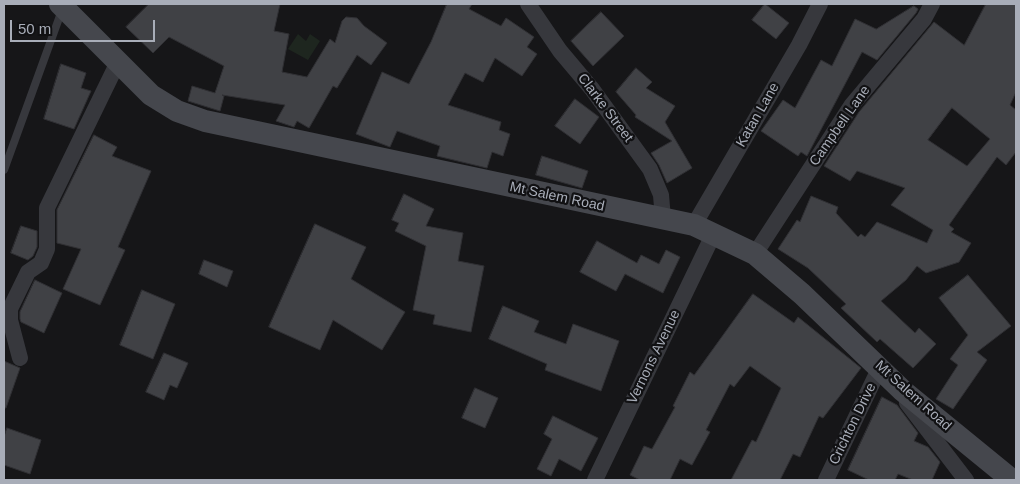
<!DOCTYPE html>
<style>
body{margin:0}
#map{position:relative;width:1020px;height:484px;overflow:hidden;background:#161618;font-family:Arial,sans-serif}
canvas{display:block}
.frame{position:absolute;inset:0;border:5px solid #a8adb8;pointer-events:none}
.scale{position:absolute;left:10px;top:20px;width:145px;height:22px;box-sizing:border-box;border:2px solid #a8adb8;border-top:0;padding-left:6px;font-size:15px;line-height:18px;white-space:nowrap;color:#a8adb8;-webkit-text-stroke:4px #111113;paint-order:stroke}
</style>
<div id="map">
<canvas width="1020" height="484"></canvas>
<div class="frame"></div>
<div class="scale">50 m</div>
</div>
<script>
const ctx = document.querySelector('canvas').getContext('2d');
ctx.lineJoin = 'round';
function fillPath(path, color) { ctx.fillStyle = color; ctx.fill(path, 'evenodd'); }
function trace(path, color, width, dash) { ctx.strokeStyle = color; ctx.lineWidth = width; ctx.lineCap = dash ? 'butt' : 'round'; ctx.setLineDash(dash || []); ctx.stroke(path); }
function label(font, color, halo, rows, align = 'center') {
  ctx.font = font + ' Arial,sans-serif'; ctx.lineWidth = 4.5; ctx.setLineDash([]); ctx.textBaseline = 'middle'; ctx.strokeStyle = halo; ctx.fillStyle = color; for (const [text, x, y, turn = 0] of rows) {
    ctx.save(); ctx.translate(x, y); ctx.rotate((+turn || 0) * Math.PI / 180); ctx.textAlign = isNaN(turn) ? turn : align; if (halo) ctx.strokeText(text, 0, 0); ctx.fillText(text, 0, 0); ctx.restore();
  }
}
fillPath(new Path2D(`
 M298 34 306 41 310 34 320 41 308 60 288 49Z`), '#1e261f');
const building = new Path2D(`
 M149 4H280L274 31 289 34 282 72 307 77 330 39 335 43 342 21 346 17 357 18 364 26 387 43 371 65 357 55 337 88 333 86 309 128 297 121 294 127 276 121 285 105 222 95 224 96 220 111 188 101 192 86 215 93 224 66 169 37 153 53 126 27Z
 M447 4H472L469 9 501 26 506 18 534 37 527 47 537 54 522 76 495 58 483 82 465 73 448 105 501 122 499 130 510 134 503 156 492 152 487 168 437 156 440 146 397 131 390 147 356 134 382 72 409 84 431 42Z
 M765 4 789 23 776 39 752 20Z
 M986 4H1016V92L1010 105 1016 110V152L1006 165 997 157 949 225 954 229 951 232 971 243 959 262 926 273 917 266 906 280 881 301 915 333 919 328 936 344 913 368 880 339 877 342 841 308 846 304 808 268 778 249 797 220 800 222 811 196 838 207 836 213 858 237 861 234 865 237 877 222 927 243 933 230 891 205 905 188 857 171 850 181 824 166 859 112 934 22 964 45ZM952 108 990 139 967 166 928 140Z
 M914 6 918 9 916 13 877 60 862 52 807 156 801 152 798 156 761 131 783 100 795 108 821 60 832 66 855 19 876 29Z
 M601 12 624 36 593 66 571 41Z
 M61 64 86 73 81 88 91 91 74 129 44 119Z
 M636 68 652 82 646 88 675 106 665 122 692 168 667 183 659 165 651 153 672 141 635 117 636 115 616 92Z
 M575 99 599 117 580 144 555 126Z
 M94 135 117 147 112 156 151 171 118 247 125 250 100 305 63 289 81 249 57 243V210Z
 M542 156 588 171 582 188 536 175Z
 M404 194 434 209 426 226 463 233 458 261 484 266 471 332 433 324 435 315 413 310 426 246 395 231 399 223 392 220Z
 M315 224 366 247 351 279 405 312 382 350 333 320 320 350 269 327Z
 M21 226 37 231V247L33 256 28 260 11 253Z
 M597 241 637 263 641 255 659 264 666 250 680 257 663 293 625 274 616 291 580 272Z
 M204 260 233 271 227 287 199 274Z
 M968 275 1011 326 977 352 987 360 953 409 936 399 958 365 950 359 968 335 939 298Z
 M35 280 62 293 44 333 21 322 20 319V312Z
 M142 290 175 304 153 359 120 345Z
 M753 294 794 323 798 317 861 368 823 418 819 416 800 457 793 454 780 480H731L752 440 756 442 781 388 750 366 734 387 730 384 706 430 710 432 692 465 680 459 670 480H640L630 475 644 446 652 449 675 407 673 406 690 372 694 375Z
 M503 306 539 321 534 332 566 344 573 324 619 341 601 391 545 370 547 364 489 339Z
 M164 353 188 363 177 388 170 385 164 400 146 392Z
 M4 361 20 368 6 408H4Z
 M475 388 498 398 485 428 462 418Z
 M882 397 897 405 918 433 914 441 928 447 940 462 932 480H913L898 474 895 480H869L848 470Z
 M553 416 598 438 581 471 559 459 551 476 537 469 552 439 544 434Z
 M7 428 41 440 30 474 4 465V437Z`);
fillPath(building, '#404145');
trace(building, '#303034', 1);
trace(new Path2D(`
 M4 170 62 10`), '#37383d', 8);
trace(new Path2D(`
 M528 4 560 51 592 89 650 169 661 195 663 219
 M694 225 799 45 820 4
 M755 254 851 106 924 19 932 4
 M20 358 10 320V309L28 272 41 263 47 249V208L118 62
 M907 403 966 480
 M595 480 714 233
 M826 480 880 367 885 374`), '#37383d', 16);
trace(new Path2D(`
 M60 4 151 95 177 111 205 121 694 225 755 254 802 294 903 391 1012 480`), '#45474d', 22);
label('14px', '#a8adb8', '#111113', [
 ["Clarke Street",605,108,53],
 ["Katan Lane",758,115,-60],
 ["Campbell Lane",840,126,-55],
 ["Mt Salem Road",557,197,12],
 ["Vernons Avenue",654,357,-64],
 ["Mt Salem Road",913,396,42],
 ["Crichton Drive",853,424,-64]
]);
</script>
